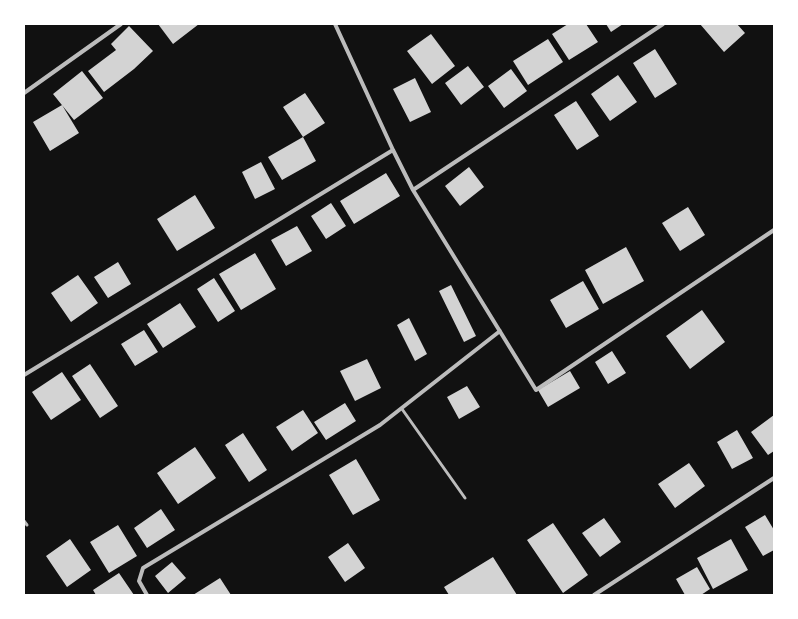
<!DOCTYPE html>
<style>
body{margin:0}
#map{position:relative;width:798px;height:619px;overflow:hidden;background:#111;font-family:"Source Sans 3",sans-serif}
canvas{display:block}
.frame{position:absolute;inset:0;border:25px solid #fff;pointer-events:none}
</style>
<div id="map">
<canvas width="798" height="619"></canvas>
<div class="frame"></div>
</div>
<script>
const ctx = document.querySelector('canvas').getContext('2d');
ctx.lineJoin = 'round';
function fillPath(path, color) { ctx.fillStyle = color; ctx.fill(path, 'evenodd'); }
function trace(path, color, width, dash) { ctx.strokeStyle = color; ctx.lineWidth = width; ctx.lineCap = dash ? 'butt' : 'round'; ctx.setLineDash(dash || []); ctx.stroke(path); }
fillPath(new Path2D(`
 M158 24H199L173 44Z
 M568 24H586L598 42 569 60 552 34Z
 M606 24H623L611 32Z
 M700 24H737L745 33 724 52Z
 M129 26 153 51 134 69 104 92 88 71 116 50 111 44Z
 M431 34 455 66 432 84 407 51Z
 M548 39 563 62 528 85 513 61Z
 M655 49 677 84 655 98 633 63Z
 M468 66 484 87 461 105 445 83Z
 M511 69 527 91 504 108 488 86Z
 M82 71 103 98 74 120 53 94Z
 M618 75 637 102 610 121 591 94Z
 M415 78 431 112 410 122 393 89Z
 M305 93 325 123 303 137 283 107Z
 M576 101 599 136 577 150 554 115Z
 M62 105 79 133 50 151 33 122Z
 M303 137 316 161 282 180 268 157Z
 M261 162 275 189 255 199 242 172Z
 M469 167 484 187 460 206 445 186Z
 M386 173 400 196 354 224 340 201Z
 M195 195 215 228 177 251 157 219Z
 M331 203 346 226 326 239 311 216Z
 M688 207 705 235 680 251 662 223Z
 M297 226 312 251 286 266 271 240Z
 M626 247 644 281 603 304 585 270Z
 M255 253 276 289 241 310 219 274Z
 M118 262 131 284 108 298 94 277Z
 M78 275 98 303 71 322 51 293Z
 M214 278 235 311 218 322 197 289Z
 M583 281 599 309 566 328 550 300Z
 M451 285 476 336 464 342 439 291Z
 M180 303 196 327 163 348 147 324Z
 M702 310 725 342 690 369 666 336Z
 M409 318 427 354 415 361 397 325Z
 M144 330 158 352 135 366 121 344Z
 M612 351 626 373 608 384 595 362Z
 M367 359 381 388 355 401 340 371Z
 M90 364 118 406 100 418 72 376Z
 M570 371 580 388 548 407 538 390Z
 M62 372 81 400 51 420 32 392Z
 M467 386 480 407 459 419 447 397Z
 M345 403 356 421 326 440 314 422Z
 M303 410 318 433 292 451 276 427Z
 M774 415V451L768 455 751 432Z
 M737 430 753 458 732 469 717 442Z
 M243 433 267 470 249 482 225 445Z
 M195 447 216 478 178 504 157 473Z
 M356 459 380 500 353 515 329 475Z
 M689 463 705 486 675 508 658 484Z
 M161 509 175 530 147 548 134 528Z
 M765 515 774 530V550L763 556 745 527Z
 M604 518 621 542 600 557 582 533Z
 M553 523 588 575 563 593 527 540Z
 M118 525 137 556 109 573 90 542Z
 M70 539 91 570 67 587 46 556Z
 M731 539 748 570 713 589 697 558Z
 M348 543 365 568 345 582 328 557Z
 M493 557 517 595H449L444 587Z
 M172 562 186 578 168 593 155 576Z
 M697 567 710 589 701 595H685L676 579Z
 M119 573 134 595H96L93 590Z
 M220 578 231 595H193Z`), '#d3d3d3');
trace(new Path2D(`
 M402 409 465 498
 M24 521 27 525`), '#bcbcbc', 3);
trace(new Path2D(`
 M335 24 393 150 413 190 536 390 774 230
 M24 93 121 24
 M413 190 663 24
 M24 375 393 150
 M147 595 139 581 143 568 380 425 500 331
 M594 595 774 478`), '#bcbcbc', 4);
</script>
